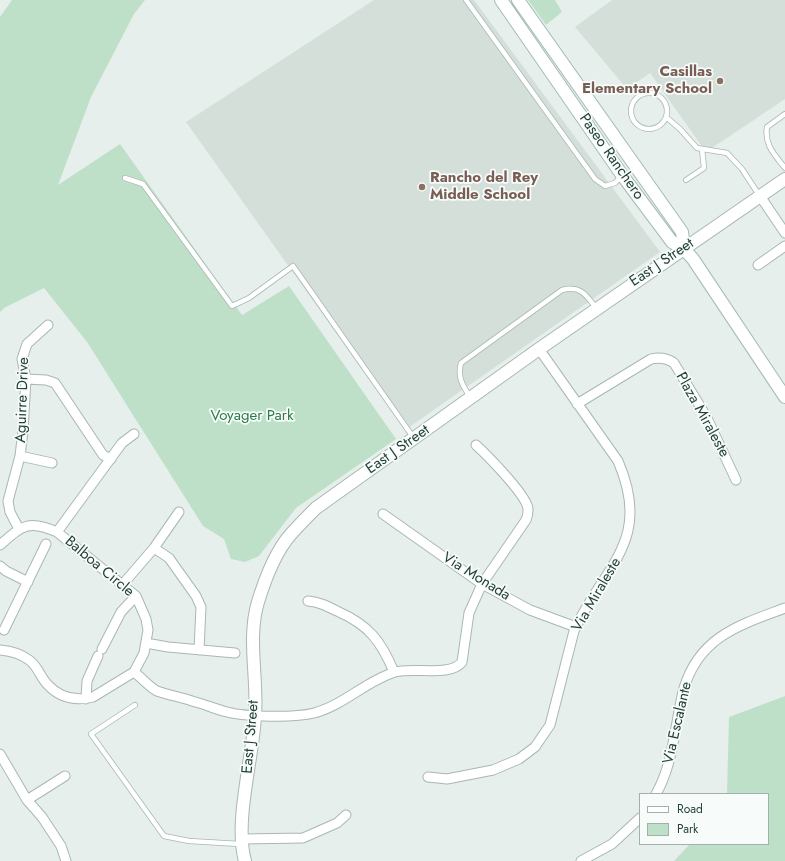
<!DOCTYPE html>
<style>
body{margin:0}
#map{position:relative;width:785px;height:861px;overflow:hidden;background:#e6efeb;font-family:Jost,sans-serif}
canvas{display:block}
.legend{position:absolute;left:639px;top:793px;width:130px;height:52px;box-sizing:border-box;background:#f7fbf9;border:1px solid #a3b1ad;margin:0;padding:5px 7px;list-style:none;font-size:12px;color:#24423a}
.legend li{display:flex;align-items:center;gap:8px;height:20px}
.legend b{width:20px;border:1px solid #a3b1ad}
</style>
<div id="map">
<canvas width="785" height="861"></canvas>
<ul class="legend">
<li><b style="height:5px;background:#fff"></b>Road</li>
<li><b style="height:11px;background:#bfe0c8"></b>Park</li>
</ul>
</div>
<script>
const ctx = document.querySelector('canvas').getContext('2d');
ctx.lineJoin = 'round';
function fillPath(path, color) { ctx.fillStyle = color; ctx.fill(path, 'evenodd'); }
function trace(path, color, width, dash) { ctx.strokeStyle = color; ctx.lineWidth = width; ctx.lineCap = dash ? 'butt' : 'round'; ctx.setLineDash(dash || []); ctx.stroke(path); }
function label(font, color, halo, rows, align = 'center') {
  ctx.font = font + ' Jost,sans-serif'; ctx.lineWidth = 3.5; ctx.setLineDash([]); ctx.textBaseline = 'middle'; ctx.strokeStyle = halo; ctx.fillStyle = color; for (const [text, x, y, turn = 0] of rows) {
    ctx.save(); ctx.translate(x, y); ctx.rotate((+turn || 0) * Math.PI / 180); ctx.textAlign = isNaN(turn) ? turn : align; if (halo) ctx.strokeText(text, 0, 0); ctx.fillText(text, 0, 0); ctx.restore();
  }
}
fillPath(new Path2D(`
 M374 0H474L660 252 405 430 186 122Z
 M612 0H785V99L706 152 650 73 627 89 575 27Z`), '#d4dfda');
fillPath(new Path2D(`
 M12 0H145L134 14 91 97 58 185 120 144 242 315 289 286 396 439 296 508 259 556 245 562 231 559 224 539 203 526 87 342 44 288 4 308 0 312V17Z
 M528 0H555L562 12 546 25Z
 M785 696V861H674L690 844H768V794H727L729 717Z`), '#bfe0c8');
const service = new Path2D(`
 M466 0 595 179 605 186 615 183 621 176
 M631 111a18 18 0 1 1 36 0a18 18 0 1 1-36 0Z
 M785 114 767 127C764 145 775 155 785 168
 M666 117 680 129 697 148 727 153 742 169 759 195
 M125 178 143 184 232 306 249 298 293 266 413 437
 M686 180 704 168 702 149
 M470 397C463 386 457 377 461 363L562 290C581 285 586 295 597 309
 M135 705 91 734 164 836 189 841 240 844`);
const minor = new Path2D(`
 M760 196 785 233
 M758 265 785 246
 M26 379 46 380 55 383 103 455 111 459
 M577 404 651 359C660 357 667 358 674 363L706 416 736 480
 M20 456 52 463
 M383 514 482 584 530 610 576 627
 M19 529 10 512 8 501 20 456 23 431 26 379 22 359 27 344 48 325
 M57 532 122 443 134 434
 M0 545C22 526 28 519 57 532L136 596 146 619 148 630 144 653 134 672 93 697C76 701 60 698 48 685 40 677 38 666 29 660 20 653 11 651 0 650
 M154 548 169 558 196 596 201 607 199 650
 M0 566 6 571 28 582
 M123 584 154 548 179 512
 M308 601C319 602 327 606 337 611 369 625 381 641 394 672
 M4 630 46 544
 M146 643 168 647 235 653
 M102 649 121 612 136 596
 M134 672C141 677 149 687 157 691 168 695 181 697 192 701 204 704 215 709 227 712 246 717 295 718 314 713 344 705 366 681 395 672 413 667 451 677 462 662L469 613 482 584 526 520C528 515 529 510 527 505 521 490 489 457 476 445
 M86 699 87 681 98 656
 M0 754 27 800 42 817 61 846 66 861
 M428 777 447 779 493 770 519 759 535 747 550 725 574 631C604 565 653 542 618 461L539 349
 M656 794C667 775 671 754 675 733 678 718 680 702 684 688 700 636 740 625 785 608
 M27 800 65 776
 M242 839 303 838 337 823 346 815
 M581 861 612 844 640 818`);
const tertiary = new Path2D(`
 M245 861C234 822 253 758 255 716 258 679 247 638 258 602 265 579 275 552 291 534 299 525 308 516 316 508L539 349 785 179`);
const secondary = new Path2D(`
 M501 0 622 175 672 242 684 249 693 259 785 397
 M518 0 682 232 684 249`);
trace(service, '#a8b8b2', 6);
trace(minor, '#a8b8b2', 11);
trace(tertiary, '#a8b8b2', 14);
trace(secondary, '#a4bbb3', 14);
trace(service, '#fff', 4.5);
trace(minor, '#fff', 9);
trace(tertiary, '#fff', 12);
trace(secondary, '#fff', 12);
for (const [x, y, r, color] of [
 [720,81,4,"#8d6e63"],
 [422,187,4,"#8d6e63"]
]) { const dot = new Path2D(); dot.arc(x, y, r, 0, 2 * Math.PI); ctx.fillStyle = color; ctx.fill(dot); trace(dot, '#f7fbf9', 1.5); }
label('bold 15px', '#785e54', '#f7fbf9', [
 ["Casillas",712,72],
 ["Elementary School",712,89],
 ["Rancho del Rey",430,178,"left"],
 ["Middle School",430,195,"left"]
], 'right');
label('15px', '#24423a', '#f7fbf9', [
 ["Paseo Ranchero",611,157,55],
 ["East J Street",662,263,-34],
 ["Aguirre Drive",23,400,-88],
 ["Plaza Miraleste",702,415,61],
 ["East J Street",398,450,-35],
 ["Balboa Circle",99,567,40],
 ["Via Monada",476,577,32],
 ["Via Miraleste",597,595,-60],
 ["Via Escalante",678,723,-77],
 ["East J Street",251,737,-85]
]);
label('15px', '#2d7a4b', '#f7fbf9', [
 ["Voyager Park",252,416]
]);
</script>
